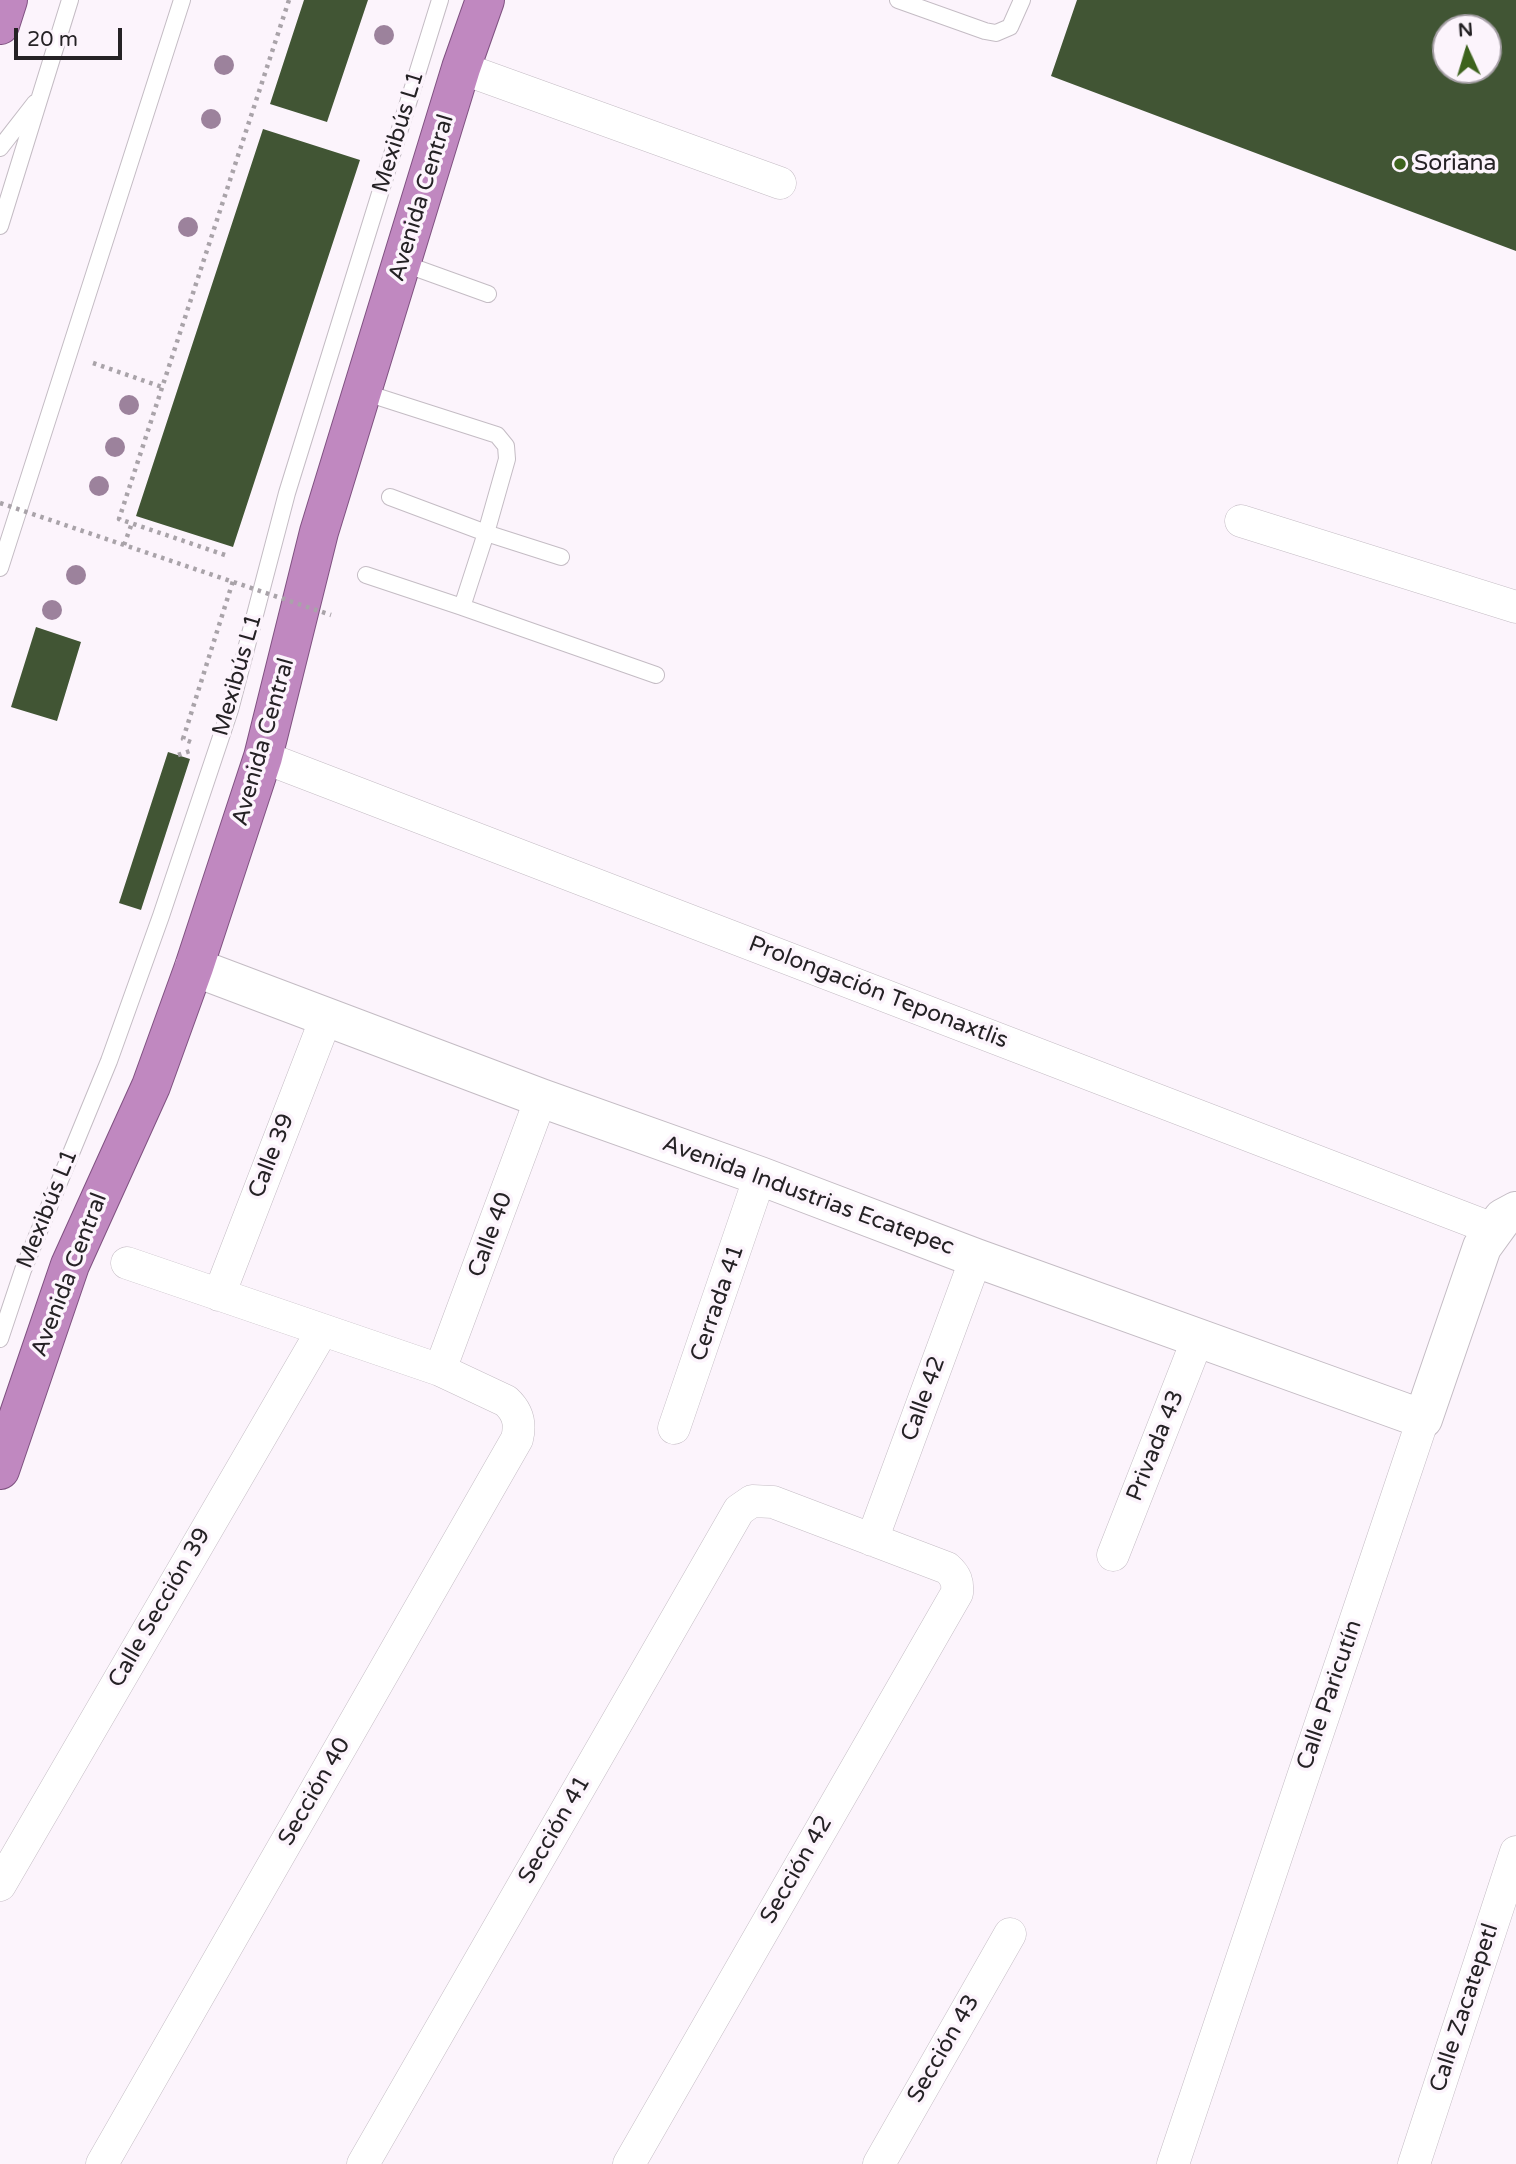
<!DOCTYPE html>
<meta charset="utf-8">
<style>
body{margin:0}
#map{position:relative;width:1516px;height:2164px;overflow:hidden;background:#fcf4fc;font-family:"Varela Round",sans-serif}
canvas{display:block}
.north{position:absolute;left:1432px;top:14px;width:70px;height:70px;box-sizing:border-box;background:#fcf4fc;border:2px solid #a6a0a6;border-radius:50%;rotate:356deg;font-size:19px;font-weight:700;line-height:28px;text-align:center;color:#252225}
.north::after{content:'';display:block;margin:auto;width:24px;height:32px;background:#3d631d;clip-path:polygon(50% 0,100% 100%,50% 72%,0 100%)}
.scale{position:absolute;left:14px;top:28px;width:108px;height:32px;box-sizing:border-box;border:4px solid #252225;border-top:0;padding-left:9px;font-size:21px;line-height:24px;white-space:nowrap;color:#252225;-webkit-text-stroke:5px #fcf4fc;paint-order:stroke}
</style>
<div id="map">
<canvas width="1516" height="2164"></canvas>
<div class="north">N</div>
<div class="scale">20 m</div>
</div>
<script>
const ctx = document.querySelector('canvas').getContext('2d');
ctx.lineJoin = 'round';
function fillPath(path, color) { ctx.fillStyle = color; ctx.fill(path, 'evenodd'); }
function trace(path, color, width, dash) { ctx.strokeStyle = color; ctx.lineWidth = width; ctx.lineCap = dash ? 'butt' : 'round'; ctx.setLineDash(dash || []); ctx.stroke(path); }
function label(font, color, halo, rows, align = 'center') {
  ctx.font = font + ' "Varela Round",sans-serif'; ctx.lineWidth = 7; ctx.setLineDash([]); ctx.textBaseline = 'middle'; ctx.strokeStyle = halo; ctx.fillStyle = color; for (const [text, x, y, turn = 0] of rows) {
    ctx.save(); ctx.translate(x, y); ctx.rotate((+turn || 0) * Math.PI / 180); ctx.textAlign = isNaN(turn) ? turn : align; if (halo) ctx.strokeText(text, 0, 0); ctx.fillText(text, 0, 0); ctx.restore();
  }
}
fillPath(new Path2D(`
 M304 0H368L327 122 270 104Z
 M1077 0H1516V251L1051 76ZM1446 28H1488V70H1446Z
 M263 129 360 160 233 547 136 516Z
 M36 627 81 642 57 721 11 707Z
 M168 752 190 759 141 910 119 903Z`), '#415534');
const service = new Path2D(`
 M898 0 985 31 996 33 1010 27 1022 0
 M0 148 35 103
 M0 226 70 0
 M402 263 488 294
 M363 392 497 435 506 446 507 459 486 533 390 497
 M0 568 182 0
 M366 575 462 607 486 533 561 557
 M462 607 656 675
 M0 1339 23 1270 109 1061 161 916 230 710 287 493 440 0`);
const minor = new Path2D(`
 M461 68 780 183
 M1241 521 1516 607
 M263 757 1493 1229
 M219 1295 326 1018
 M440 1370 541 1098
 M674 1428 760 1176
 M872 1540 976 1258
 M1113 1555 1198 1338
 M0 1885 322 1331
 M102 2164 517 1439C521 1423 518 1412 506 1401L440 1370 127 1263
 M363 2164 739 1510 752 1501 773 1502 947 1568C956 1576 958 1582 957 1593L629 2164
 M879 2164 1010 1934
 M1173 2164 1423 1419
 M1414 2164 1516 1852`);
const tertiary = new Path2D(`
 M194 967 541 1098 760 1176 976 1258 1423 1419 1482 1247 1503 1218 1516 1211`);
const trunk = new Path2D(`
 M0 25 8 0
 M0 1470 70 1265 151 1086 194 967 263 757 319 532 461 68 485 0`);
trace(service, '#c4bcc4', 18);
trace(minor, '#c4bcc4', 33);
trace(tertiary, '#c4bcc4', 40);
trace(trunk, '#7f5180', 40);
trace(new Path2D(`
 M93 363 162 387
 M124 545 132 523
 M225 555 119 519 289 0
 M191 742 183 739 233 581
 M178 755 190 751`), '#a9a3a9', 4.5, [3.5, 5]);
trace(service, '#fff', 16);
trace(minor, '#fff', 32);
trace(tertiary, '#fff', 38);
trace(trunk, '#c088c0', 38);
trace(new Path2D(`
 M0 503 331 615`), '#a9a3a9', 4.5, [3.5, 5]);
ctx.fillStyle = '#9c829c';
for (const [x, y] of [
 [384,35],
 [224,65],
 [211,119],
 [188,227],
 [129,405],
 [115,447],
 [99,486],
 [76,575],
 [52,610]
]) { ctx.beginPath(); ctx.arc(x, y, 10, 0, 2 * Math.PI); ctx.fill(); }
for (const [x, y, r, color] of [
 [1400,164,7,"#3d631d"]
]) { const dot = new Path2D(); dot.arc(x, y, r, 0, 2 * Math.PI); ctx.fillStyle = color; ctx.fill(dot); trace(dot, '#fcf4fc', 2.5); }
label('23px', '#252225', '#fcf4fc', [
 ["Mexibús L1",399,132,-73],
 ["Avenida Central",422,198,-73],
 ["Mexibús L1",238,675,-74],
 ["Avenida Central",264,742,-74],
 ["Prolongación Teponaxtlis",878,993,21],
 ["Calle 39",272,1156,-69],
 ["Avenida Industrias Ecatepec",808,1196,20],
 ["Mexibús L1",48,1209,-68],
 ["Calle 40",491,1235,-70],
 ["Avenida Central",70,1275,-69],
 ["Cerrada 41",718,1303,-71],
 ["Calle 42",924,1399,-70],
 ["Privada 43",1156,1446,-68],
 ["Calle Sección 39",160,1608,-60],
 ["Calle Paricutín",1330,1695,-71],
 ["Sección 40",315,1792,-60],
 ["Sección 41",555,1830,-60],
 ["Sección 42",797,1870,-60],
 ["Calle Zacatepetl",1465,2008,-72],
 ["Sección 43",944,2049,-60]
]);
label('23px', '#252225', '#fcf4fc', [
 ["Soriana",1414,164]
], 'left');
</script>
